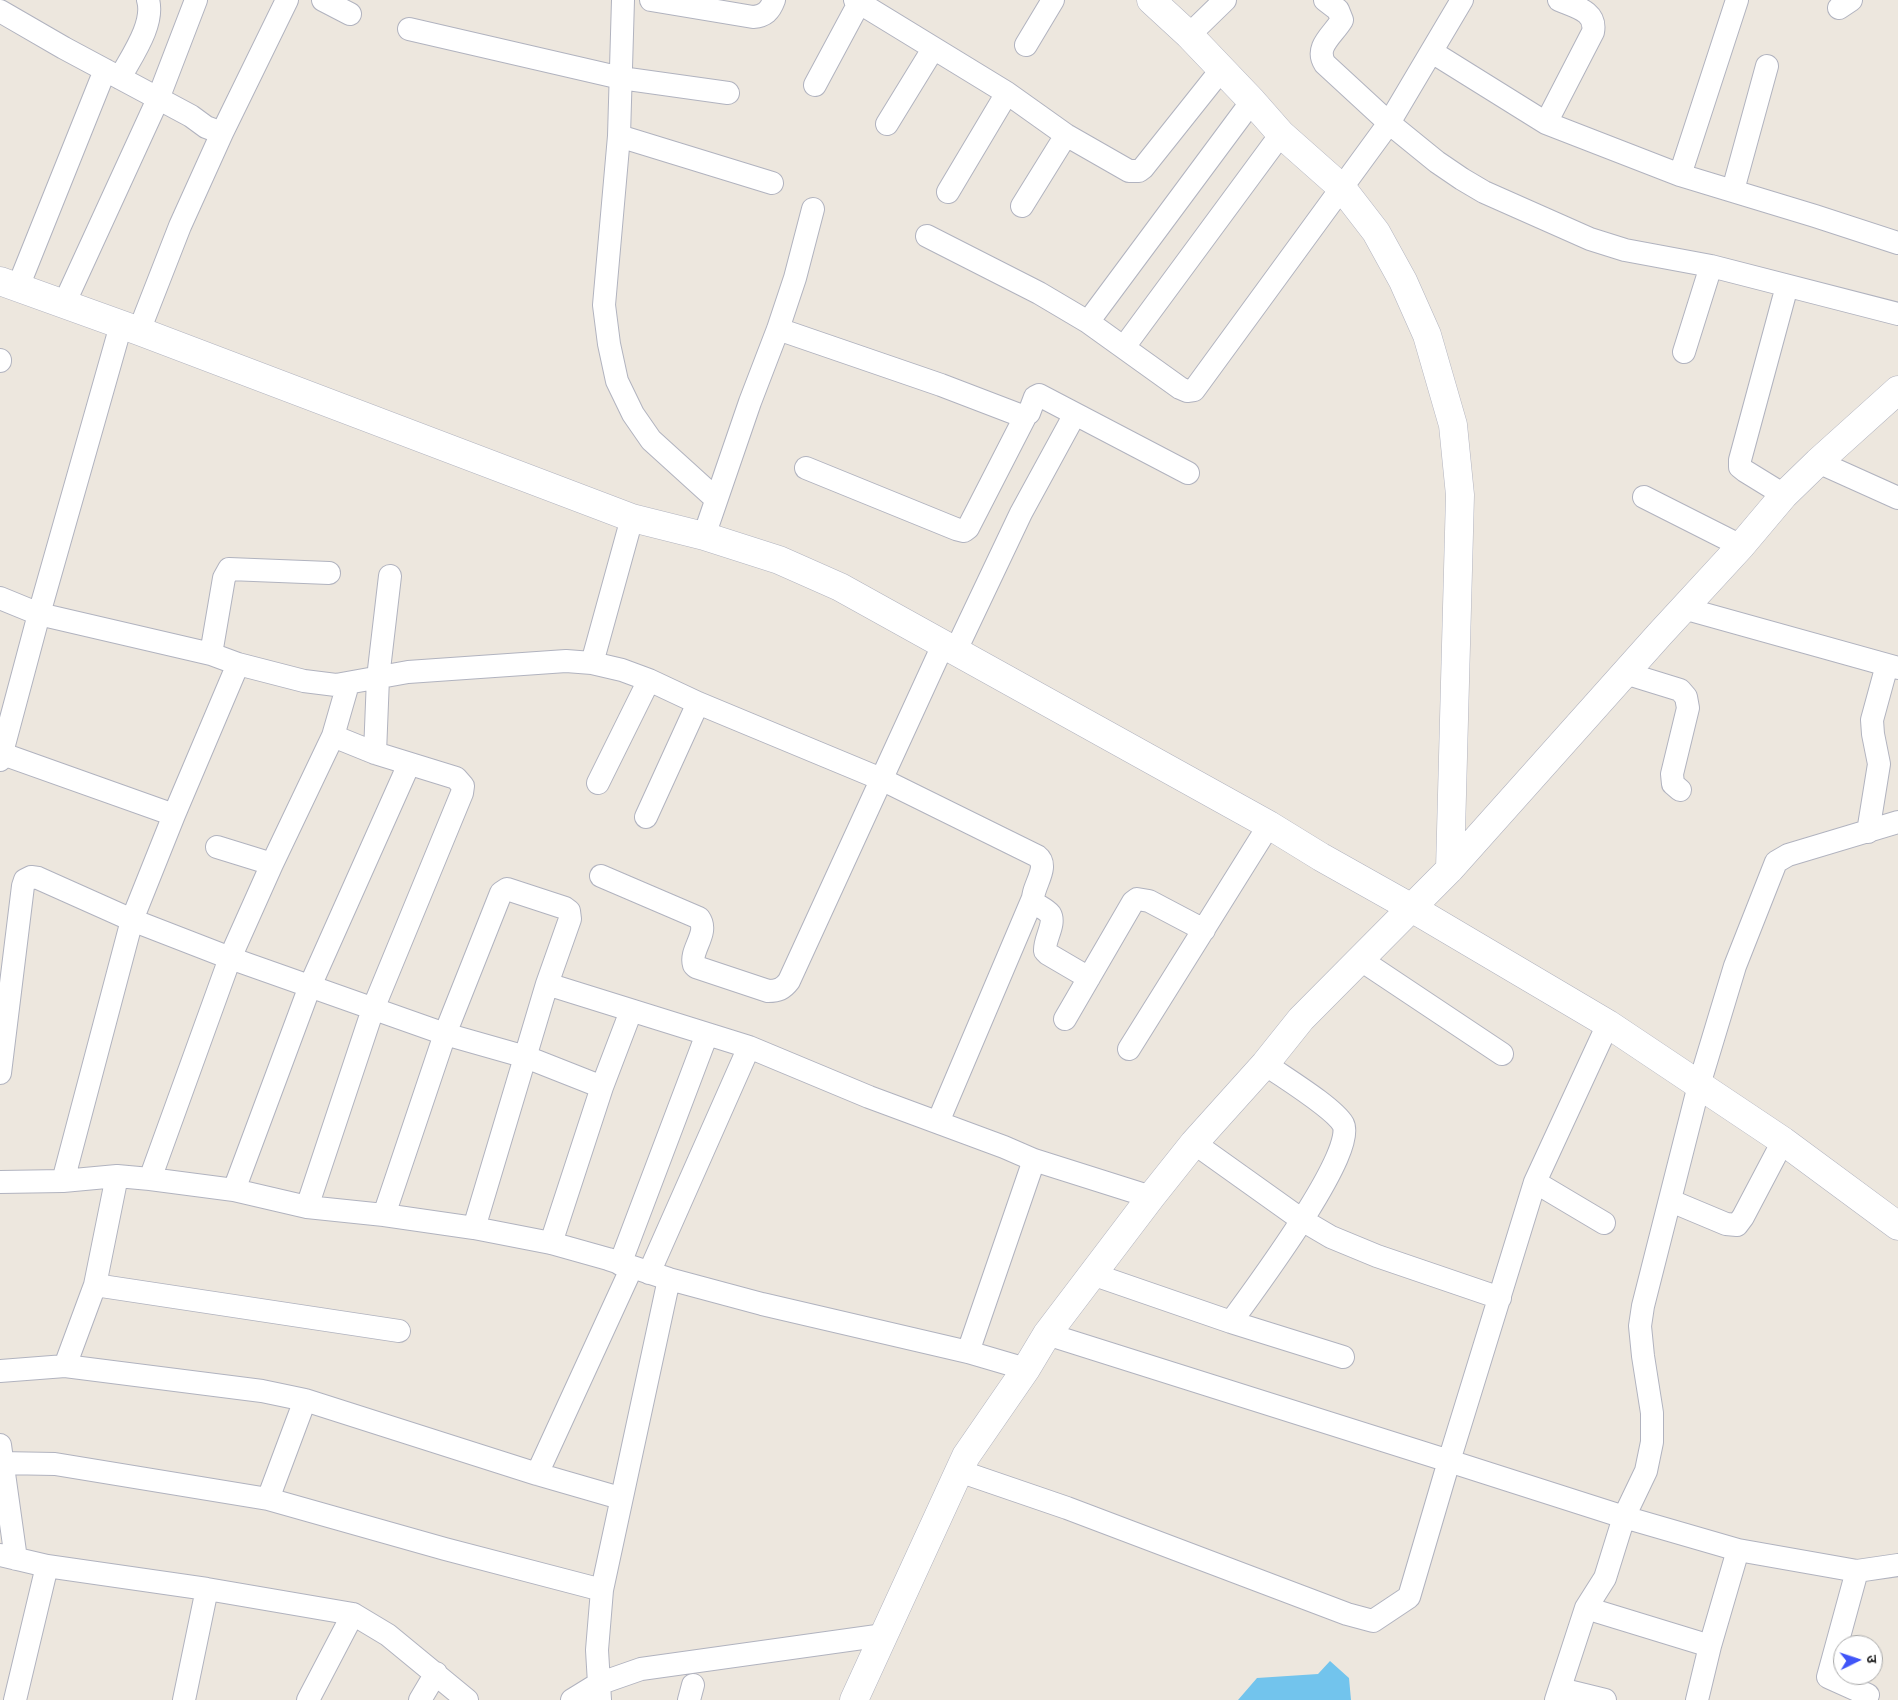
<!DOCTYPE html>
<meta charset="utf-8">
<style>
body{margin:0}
#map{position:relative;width:1898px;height:1700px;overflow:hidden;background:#ede7de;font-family:"Golos Text","Noto Sans Devanagari",sans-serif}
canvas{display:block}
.north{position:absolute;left:1833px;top:1635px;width:50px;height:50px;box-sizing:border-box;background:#fff;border:1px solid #aaa;border-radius:50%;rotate:86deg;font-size:14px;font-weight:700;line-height:20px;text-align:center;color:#2b2b2b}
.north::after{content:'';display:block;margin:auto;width:18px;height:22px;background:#4055f8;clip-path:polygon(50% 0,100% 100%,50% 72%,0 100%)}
</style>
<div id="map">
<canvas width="1898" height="1700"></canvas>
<div class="north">उ</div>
</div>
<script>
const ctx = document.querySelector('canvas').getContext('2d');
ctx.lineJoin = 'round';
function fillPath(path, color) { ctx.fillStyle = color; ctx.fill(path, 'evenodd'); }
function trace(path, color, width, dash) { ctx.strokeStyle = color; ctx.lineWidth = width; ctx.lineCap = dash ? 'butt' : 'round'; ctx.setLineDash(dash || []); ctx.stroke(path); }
fillPath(new Path2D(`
 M1330 1661 1349 1678 1351 1700H1238L1257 1678 1318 1674Z`), '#72c4ed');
const minor = new Path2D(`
 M323 0 350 14
 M623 0 619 136 604 305 609 344 617 381 633 414 651 440 716 499
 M651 0 753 17C765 16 770 11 774 0
 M855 0 1007 93 1066 135 1129 171H1139L1143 168 1221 70
 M1325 0 1338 10 1342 20C1333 35 1314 47 1325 64L1389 123 1437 162 1462 179 1484 192 1590 239 1625 250 1711 266 1898 314
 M1839 8 1851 0
 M0 11 64 48 191 116 206 127 222 133
 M409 29 621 78 728 93
 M1189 35 1225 0
 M1026 45 1053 0
 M1432 52 1546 123 1680 175 1815 216 1898 243
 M120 78C131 57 155 24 148 0
 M815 85 859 3
 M1546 123 1593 32C1597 11 1575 7 1559 0
 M887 124 933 49
 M619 136 772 183
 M1680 175 1737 0
 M1733 190 1767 66
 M948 192 1007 93
 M1022 206 1066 135
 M927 236 1039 293 1088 322 1180 388 1187 391 1194 390 1389 123 1462 0
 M18 287 105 70
 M64 304 158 99 196 0
 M1088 322 1252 101
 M778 329 941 385 1022 416 1029 413 1035 397 1039 395 1188 473
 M139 331 180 226 222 133 287 0
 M1124 347 1281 134
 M1684 352 1711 266
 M0 361V360
 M1818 462 1898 498
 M806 468 956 529 964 531 968 528 1026 415
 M1784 495 1745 471 1740 467V460L1787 286
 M1644 497 1741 546
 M704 536 750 402 778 329 795 278 813 209
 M0 598 39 614 211 654 238 664 304 681 336 685 408 672 566 661 592 663 622 670 649 680 698 703 881 779 1037 856C1051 867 1031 887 1033 902 1038 906 1046 909 1050 914 1056 924 1044 939 1045 951L1048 954 1089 978
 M1683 608 1898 668
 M956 650 1021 513 1075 414
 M211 654 224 578 229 569 329 573
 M592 663 632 518
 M1625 673 1680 690 1686 697 1688 708 1672 774 1673 784 1680 790
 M0 753 174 815
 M375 753 378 678 390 576
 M0 760 39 614 121 325
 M598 783 649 680
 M646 817 698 703
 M1868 832 1879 764 1873 734 1872 720 1887 665
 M217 847 272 864
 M601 876 699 918C710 933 689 950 694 965L696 967 768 991C778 991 783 989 789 981L943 645
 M1361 960 1502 1054
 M547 984 749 1047 869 1097 1004 1147 1034 1160 1151 1197
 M1065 1019 1133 902 1137 899 1149 901 1204 930
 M1608 1024 1535 1182 1449 1461 1624 1517 1738 1550 1857 1571 1898 1565
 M1129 1049 1269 825
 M0 1073 23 886 25 880 31 877 38 878 132 920 230 958 445 1034 526 1057 602 1087
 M938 1122 1033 898
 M1194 1143 1302 1220 1331 1237 1377 1256 1500 1298
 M150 1179 230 958 272 864 333 736 348 684
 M63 1181 132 920 174 815 238 664
 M0 1182 63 1181 117 1176 150 1179 234 1190 307 1207 384 1215 474 1228 551 1243 608 1259 669 1279 762 1304 968 1352 1026 1369
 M1535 1182 1604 1223
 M234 1190 310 986 409 764
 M1671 1201 1726 1224 1737 1225 1743 1217 1783 1141
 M307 1207 373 1009 462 793 463 786 456 778 375 753 333 736
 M384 1215 445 1034 501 893 507 889 565 908 569 911 570 919 547 984 474 1228
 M551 1243 602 1087 631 1011
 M620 1264 707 1034
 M649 1273 749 1047
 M1092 1274 1231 1322 1343 1357
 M95 1285 399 1331
 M1231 1322C1251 1294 1358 1152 1343 1124 1333 1107 1283 1077 1265 1064
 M968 1352 1034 1160
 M65 1366 95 1285 117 1176
 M0 1371 65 1366 262 1391 305 1400 537 1474 620 1498
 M305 1400 268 1499 445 1549 602 1590
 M0 1445 16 1559
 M0 1463 55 1464 268 1499
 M959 1471 1067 1508 1347 1614 1373 1621 1409 1597 1449 1461 1047 1334
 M537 1474 632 1267
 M0 1555 47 1566 207 1589 353 1614 388 1635 467 1700
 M1857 1571 1828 1677 1868 1695 1865 1700
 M1586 1608 1710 1646
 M1560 1689 1605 1700
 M15 1700 47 1566
 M184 1700 207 1589
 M308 1700 353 1614
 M420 1700 436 1673
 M572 1700 598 1684 641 1669 884 1635
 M600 1700 597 1650 602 1590 669 1279
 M689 1700 693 1685
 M1556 1700 1586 1608 1605 1578 1624 1517 1646 1471 1652 1442V1413L1643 1356 1640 1326 1643 1306 1699 1085 1735 966 1776 862 1788 855 1898 822
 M1697 1700 1710 1646 1738 1550`);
const tertiary = new Path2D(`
 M1151 0 1189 35 1252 101 1281 134 1342 188 1376 232 1403 281 1427 335 1453 425 1460 495 1450 869
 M0 281 139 331 632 518 704 536 779 560 840 587 1269 825 1321 857 1410 907 1608 1024 1783 1141 1898 1226
 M854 1700 966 1456 1026 1369 1047 1334 1151 1197 1194 1143 1265 1064 1301 1019 1450 869 1659 635 1741 546 1784 495 1818 462 1898 390`);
trace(minor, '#b1b3bf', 24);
trace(tertiary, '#b1b3bf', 29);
trace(minor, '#fff', 22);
trace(tertiary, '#fff', 28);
</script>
